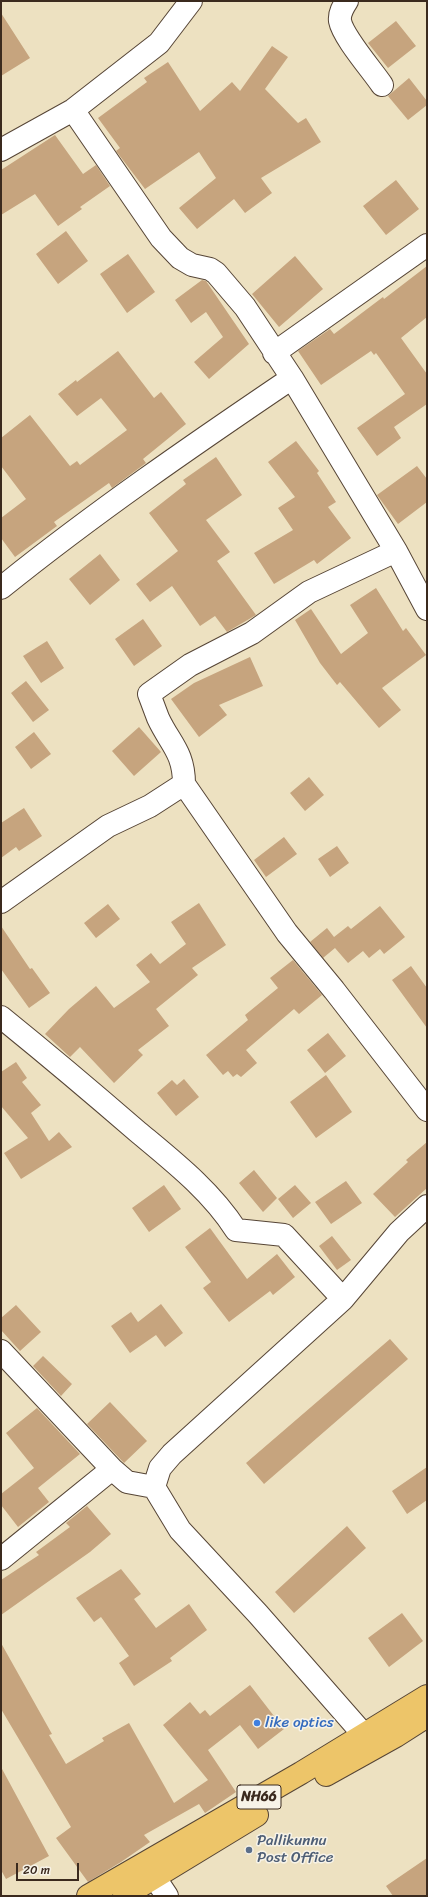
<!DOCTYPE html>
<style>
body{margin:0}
#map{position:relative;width:428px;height:1897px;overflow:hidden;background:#ede1c1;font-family:Sriracha,sans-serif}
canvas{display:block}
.frame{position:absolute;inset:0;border:2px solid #3b2a1e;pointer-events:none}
.scale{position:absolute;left:16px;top:1863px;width:63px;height:18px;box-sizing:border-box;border:2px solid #3b2a1e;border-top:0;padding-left:5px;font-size:12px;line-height:14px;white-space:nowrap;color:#3b2a1e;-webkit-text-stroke:3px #f7f3e8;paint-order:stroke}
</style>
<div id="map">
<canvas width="428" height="1897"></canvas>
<div class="frame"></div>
<div class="scale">20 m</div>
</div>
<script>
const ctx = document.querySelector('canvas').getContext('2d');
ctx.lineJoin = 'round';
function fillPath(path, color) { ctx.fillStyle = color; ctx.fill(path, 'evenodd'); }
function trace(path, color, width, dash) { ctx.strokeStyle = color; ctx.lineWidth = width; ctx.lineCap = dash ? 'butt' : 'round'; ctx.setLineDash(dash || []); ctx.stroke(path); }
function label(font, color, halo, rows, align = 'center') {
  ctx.font = font + ' Sriracha,sans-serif'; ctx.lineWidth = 3; ctx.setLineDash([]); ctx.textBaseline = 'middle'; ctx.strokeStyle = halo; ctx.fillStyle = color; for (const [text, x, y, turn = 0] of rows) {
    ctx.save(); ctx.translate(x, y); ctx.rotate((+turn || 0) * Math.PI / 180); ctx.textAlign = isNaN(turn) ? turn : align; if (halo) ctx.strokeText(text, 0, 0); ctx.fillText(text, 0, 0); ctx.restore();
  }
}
fillPath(new Path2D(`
 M1 13 30 58 1 76Z
 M396 21 416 46 388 68 368 43Z
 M272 46 288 57 265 89 298 123 306 118 321 142 261 178 272 193 245 213 234 199 197 229 179 208 216 178 199 152 145 189 116 151 120 148 98 118 147 82 144 78 168 62 200 111 232 82 240 91Z
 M409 78 427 101V105L408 120 388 96Z
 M55 135 83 174 96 165 110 186 80 207 82 209 58 226 35 194 1 215V170Z
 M396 180 419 209 386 235 363 206Z
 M66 231 88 261 58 284 36 254Z
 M128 254 155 292 127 313 100 274Z
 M295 256 323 289 279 327 252 294Z
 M427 266V317L401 338 427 374V404L394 427 401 438 377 456 357 428 405 394 376 353 374 355 371 351 321 385 298 351 330 329 334 334 383 297 384 299Z
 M202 280 206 281 249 344 209 379 194 362 223 337 206 312 191 323 175 300Z
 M118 351 154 398 161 392 186 424 143 459 146 463 112 488 109 483 54 522 57 526 15 557 1 538V518L26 499 1 466V438L30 415 70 466 77 461 80 465 127 430 101 398 77 416 58 394 76 380 77 382Z
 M296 441 319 471 317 473 336 502 328 507 351 538 317 564 314 560 274 584 254 553 293 530 278 508 295 497 268 462Z
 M216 457 242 495 206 520 230 552 217 561 256 615 227 632 215 616 200 626 172 586 150 602 136 584 178 551 149 513 186 484 183 480Z
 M417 466 427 479V502L398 524 377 495Z
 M100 554 120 580 90 605 69 579Z
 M376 588 403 631 406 628 426 655 382 688 401 710 379 728 340 682 337 685 320 663 295 620 311 609 341 654 368 633 350 605Z
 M143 619 162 646 134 666 115 639Z
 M47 641 64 668 41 683 23 656Z
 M250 657 263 686 219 705 227 715 199 737 171 699 194 683Z
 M26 681 49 710 33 722 11 693Z
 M139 727 161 752 134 776 112 751Z
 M34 732 51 754 31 769 15 747Z
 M309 777 324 795 305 811 290 793Z
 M24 808 42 836 19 851 16 847 1 858V823Z
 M284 837 297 854 266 877 254 860Z
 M337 846 349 863 330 877 318 859Z
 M199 903 226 945 192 968 198 975 156 1009 169 1026 138 1050 143 1055 114 1083 80 1047 70 1057 45 1034 69 1009 96 986 114 1008 150 982 136 965 151 953 160 964 186 944 171 922Z
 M108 904 120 919 96 938 84 923Z
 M380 906 405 937 384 954 380 949 369 958 363 951 348 963 335 948 323 958 310 942 327 928 334 937 348 926 351 929Z
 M1 926 30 969 32 968 50 993 29 1008 1 969Z
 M293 960 322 995 299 1014 294 1009 246 1050 257 1063 241 1077 237 1074 233 1077 228 1071 223 1075 206 1055 248 1020 245 1015 278 988 270 978Z
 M411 966 427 988V1028L392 980Z
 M328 1033 346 1056 325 1073 307 1050Z
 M16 1062 27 1078 22 1082 41 1105 31 1113 49 1141 59 1132 72 1147 21 1179 4 1153 28 1138 1 1106V1072Z
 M326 1075 352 1112 316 1138 290 1102Z
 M184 1079 199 1097 176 1116 157 1093 172 1080 177 1085Z
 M427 1142V1188L395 1217 373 1194 408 1162 406 1160Z
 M254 1170 277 1198 263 1212 239 1183Z
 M346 1181 362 1203 331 1224 315 1202Z
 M164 1185 181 1209 149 1232 132 1208Z
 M295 1185 311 1203 293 1218 278 1199Z
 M210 1228 247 1279 277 1254 295 1277 273 1295 270 1291 229 1322 203 1288 211 1282 185 1247Z
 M332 1236 351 1260 337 1270 319 1246Z
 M161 1304 183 1333 165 1347 156 1335 130 1353 111 1326 131 1312 138 1322Z
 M16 1305 41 1332 20 1351 1 1330V1318Z
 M390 1339 408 1359 264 1484 246 1463Z
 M43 1356 72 1384 61 1396 33 1366Z
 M110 1402 147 1441 124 1463 87 1424Z
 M37 1408 80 1454 38 1488 49 1502 18 1527 1 1505V1494L34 1468 6 1433Z
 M427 1467V1500L407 1514 392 1491Z
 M87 1506 111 1534 90 1552 1 1615V1580L39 1555 36 1552 70 1527 66 1523Z
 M347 1526 366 1548 294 1613 275 1592Z
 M121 1569 141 1594 134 1599 156 1628 189 1604 207 1630 170 1658 172 1661 134 1686 119 1663 129 1656 101 1617 94 1622 76 1598Z
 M402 1613 423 1641 389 1667 368 1638Z
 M1 1643 52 1734 49 1735 66 1764 104 1741 102 1738 129 1723 174 1803 208 1780 163 1725 190 1702 200 1714 205 1710 210 1716 250 1685 284 1729 258 1749 240 1725 208 1750 236 1792 205 1813 199 1804 144 1835 150 1842 121 1862 88 1882 56 1838 71 1827 1 1709Z
 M1 1767 49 1856 6 1879 1 1870Z
 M427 1858V1896H393L386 1886Z`), '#c6a47e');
const minor = new Path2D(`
 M347 1C343 7 339 13 340 21 343 37 372 70 382 85
 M73 110 161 238 180 258 192 265 210 269 216 273 245 307 292 378 396 551 427 609
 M1 150 73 110 159 43 191 1
 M274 353 427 245
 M1 588C94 513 193 445 292 378
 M184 784 287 933 334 990 427 1110
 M1 902 108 826 150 806 184 784C184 752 170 744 158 718 155 710 152 702 149 694L190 665 252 633 309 592 396 551
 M1 1017C48 1055 93 1093 138 1132 174 1162 211 1191 236 1230L284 1235 343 1299
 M1 1351 112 1469 1 1559
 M112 1469 127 1482 154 1487
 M364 1735 258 1614 180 1530 154 1487 160 1468 172 1454 343 1299 399 1232 427 1206
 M155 1878 167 1896`);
const highway = new Path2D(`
 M326 1775 396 1736 427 1716
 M88 1896 301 1773 427 1696
 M124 1896 257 1815`);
trace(minor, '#564536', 24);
trace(highway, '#564536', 24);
trace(minor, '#fff', 22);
trace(highway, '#edc569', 22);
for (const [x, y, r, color] of [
 [257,1723,4,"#3f7fe0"],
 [249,1850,4,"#5c6f8a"]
]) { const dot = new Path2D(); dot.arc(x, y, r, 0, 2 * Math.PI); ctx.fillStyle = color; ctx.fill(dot); trace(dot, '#f7f3e8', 1.5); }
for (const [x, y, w] of [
 [259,1797,44]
]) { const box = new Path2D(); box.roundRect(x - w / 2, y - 12, w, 24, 3); ctx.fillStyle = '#f7f3e8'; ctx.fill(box); trace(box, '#3b2a1e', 1); }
label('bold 14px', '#3b2a1e', null, [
 ["NH66",259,1797]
]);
label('15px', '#366cbe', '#f7f3e8', [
 ["like optics",265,1723]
], 'left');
label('15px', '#4e5e75', '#f7f3e8', [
 ["Pallikunnu",257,1841],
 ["Post Office",257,1858]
], 'left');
</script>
